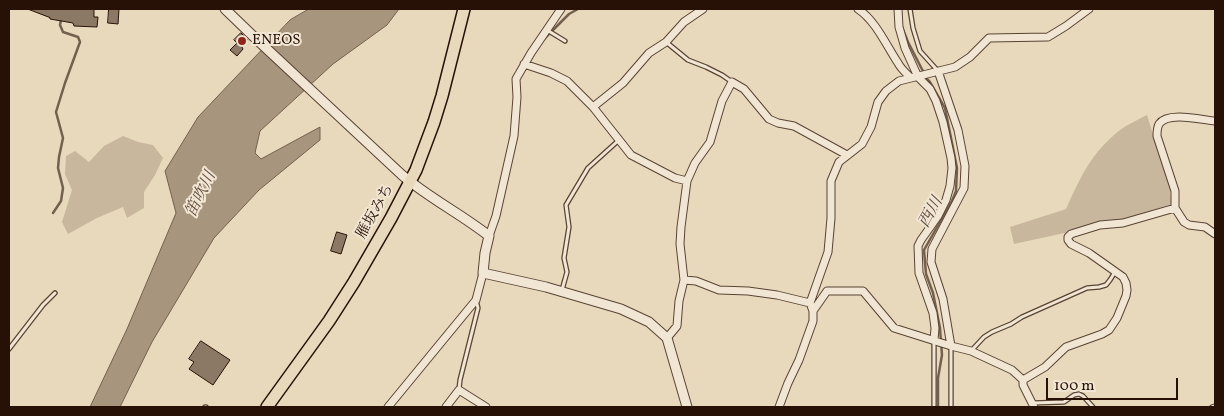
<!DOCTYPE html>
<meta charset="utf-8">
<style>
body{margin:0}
#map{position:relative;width:1224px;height:416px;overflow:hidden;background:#e9d9bc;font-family:Vollkorn,serif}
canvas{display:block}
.frame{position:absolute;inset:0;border:10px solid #271107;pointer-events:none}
.scale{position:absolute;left:1046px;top:378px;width:132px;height:22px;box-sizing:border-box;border:2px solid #271107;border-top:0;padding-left:6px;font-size:15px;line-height:18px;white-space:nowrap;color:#271107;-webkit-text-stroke:4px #f1e6d3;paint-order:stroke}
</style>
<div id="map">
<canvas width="1224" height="416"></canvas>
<div class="frame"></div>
<div class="scale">100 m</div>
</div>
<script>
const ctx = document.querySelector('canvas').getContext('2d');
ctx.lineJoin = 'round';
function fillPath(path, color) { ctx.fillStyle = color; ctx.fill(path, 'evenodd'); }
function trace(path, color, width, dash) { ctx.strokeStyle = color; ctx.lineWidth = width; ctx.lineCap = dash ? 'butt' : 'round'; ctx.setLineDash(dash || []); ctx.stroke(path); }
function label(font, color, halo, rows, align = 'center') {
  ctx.font = font + ' Vollkorn,"Noto Serif JP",serif'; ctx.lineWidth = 4; ctx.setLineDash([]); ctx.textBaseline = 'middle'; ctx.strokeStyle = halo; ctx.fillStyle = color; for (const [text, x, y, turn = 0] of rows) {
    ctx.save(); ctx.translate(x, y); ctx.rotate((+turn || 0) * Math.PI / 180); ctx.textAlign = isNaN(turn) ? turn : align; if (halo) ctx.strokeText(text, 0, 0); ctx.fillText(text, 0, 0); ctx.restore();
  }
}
fillPath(new Path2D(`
 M1147 115 1170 189 1171 204 1124 220 1014 244 1010 227 1066 209C1081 176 1091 153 1120 130 1128 124 1138 120 1147 115Z
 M123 136 138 142 153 145 163 158 155 175 144 192V208L127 218 123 207 97 218 68 234 62 222 72 190 65 174 66 156 75 151 89 162 104 146Z`), '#c8b79d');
const water = new Path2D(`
 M309 9H399L387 25 333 64 260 131 255 153 261 159 320 127V140L259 190 214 238 152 342 120 407H90L127 329 176 213 165 171 198 117 290 20Z`);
fillPath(water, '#a7957e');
trace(water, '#74604e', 1);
trace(new Path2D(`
 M902 27 908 42 927 79 930 82 945 108 957 168 956 191 952 201 924 250 926 274 933 293 940 328 942 355 938 378V407
 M544 39 569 14 578 9
 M53 213 61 201 63 188 58 168 59 157 63 138 56 112 65 83 80 42 78 37 63 32 60 25 61 20`), '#74604e', 2.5);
const building = new Path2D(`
 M28 9H94V17H98L97 27 74 26 73 23 50 19V18Z
 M109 9H119L118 24 108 23Z
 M241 33 248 40 242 47 243 49 237 56 230 50 237 43 234 40Z
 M337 232 347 235 341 254 331 251Z
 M201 341 230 360 213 385 189 369 194 362 189 359Z`);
fillPath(building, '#8c7965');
trace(building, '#271107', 1);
const service = new Path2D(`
 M910 9 913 28 920 51 938 71
 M547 30 565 41
 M666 42 688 60 706 67 722 75 732 82
 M562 290 567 272 564 258 569 227 566 205 588 168 619 140
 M951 347V407
 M9 349 43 305 55 293
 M971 351 984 337 992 332 1011 324 1022 317 1087 288 1099 287 1106 285 1110 280 1115 272
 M459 389 460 380 478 308 476 300
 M1033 403 1064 402 1074 395 1079 394 1083 396 1093 407
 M205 407H206
 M934 407V340
 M1212 407 1215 406`);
const minor = new Path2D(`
 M858 9C876 21 886 45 898 63 901 69 907 74 911 78
 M898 9 899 27 905 48 918 77 930 89 936 101 943 122 951 158 952 168 950 186 946 200 938 216 921 240 918 246 919 273 933 313 935 328 934 340
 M524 64 551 73 567 81 593 107 631 155 675 178 687 181
 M938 71 958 130 965 166 964 188 932 249 931 262 943 299 951 346
 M593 107 623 83 649 53 666 42 684 22 703 9
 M1175 208V191L1157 136C1157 132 1157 128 1159 124 1168 111 1202 120 1215 121
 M489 236 496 216 514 136 517 97 516 79 531 53 561 9
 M684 280 696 281 719 290 748 291 777 295 810 303
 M813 311 827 291H863L894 328 951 346 971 351 1012 370 1023 380V385L1034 407
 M667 338 677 326 679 301 684 280 680 244 681 227 687 181 695 163 710 142 722 101 732 82 744 89 769 119 778 123 794 126 847 155
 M1023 380 1045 367 1066 347 1102 334 1109 330 1117 318 1126 296 1127 290 1126 283 1123 277 1089 253 1071 244 1068 240V237L1071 234 1100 225 1123 223 1175 208 1184 222 1189 225 1205 227 1215 234
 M388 407 476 300 483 273
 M446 407 459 390 486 407
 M779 407 788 383 799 360 813 321V311L810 303 828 252 831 218V181L839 162 862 144 871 127 878 102 886 91 899 81 955 67 970 57 989 38 1048 37 1066 26 1089 9`);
const tertiary = new Path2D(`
 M225 9 253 36 402 175C429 198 461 214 489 236L485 253 483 273 546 287 621 309 649 322 667 338 687 407`);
const trunk = new Path2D(`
 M267 407 329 321 354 282 391 218 416 170 434 122 442 96 464 9`);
trace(service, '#584334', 5.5);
trace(minor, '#584334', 9);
trace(tertiary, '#584334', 11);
trace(trunk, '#271107', 14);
trace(service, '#f1e6d3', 3);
trace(minor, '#f1e6d3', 7);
trace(tertiary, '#f1e6d3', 9);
trace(trunk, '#e9d9bc', 11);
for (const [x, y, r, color] of [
 [242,41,5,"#8f2418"]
]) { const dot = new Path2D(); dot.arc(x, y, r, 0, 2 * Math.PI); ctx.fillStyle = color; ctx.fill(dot); trace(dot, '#f1e6d3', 2); }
label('15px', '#271107', '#f1e6d3', [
 ["ENEOS",252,41]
], 'left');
label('15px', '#271107', '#f1e6d3', [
 ["雁坂みち",376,212,-61]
]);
label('italic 16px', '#614c3d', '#f1e6d3', [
 ["笛吹川",202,195,-64],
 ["西川",932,213,-61]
]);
</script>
